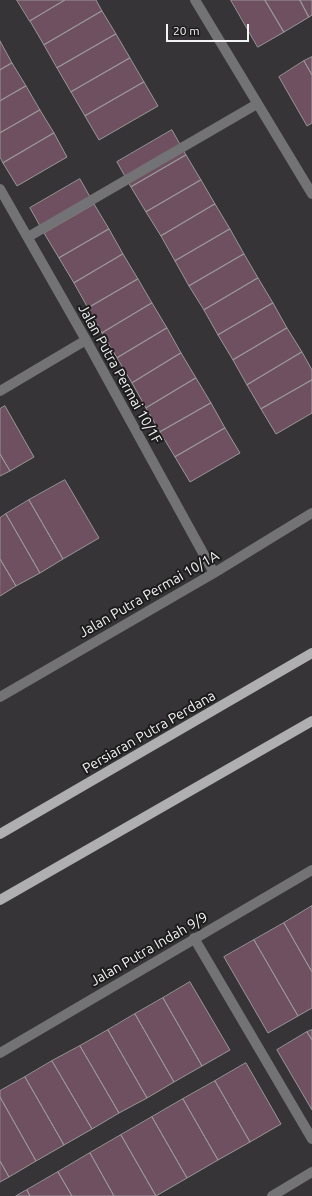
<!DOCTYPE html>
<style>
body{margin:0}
#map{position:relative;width:312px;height:1196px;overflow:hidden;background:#363436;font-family:Ubuntu,sans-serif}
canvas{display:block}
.scale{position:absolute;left:166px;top:24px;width:83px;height:18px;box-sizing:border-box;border:2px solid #f5f4f5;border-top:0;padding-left:5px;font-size:12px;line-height:14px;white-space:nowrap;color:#f5f4f5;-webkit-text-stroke:3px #1d1c1d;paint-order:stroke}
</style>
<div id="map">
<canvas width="312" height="1196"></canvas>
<div class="scale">20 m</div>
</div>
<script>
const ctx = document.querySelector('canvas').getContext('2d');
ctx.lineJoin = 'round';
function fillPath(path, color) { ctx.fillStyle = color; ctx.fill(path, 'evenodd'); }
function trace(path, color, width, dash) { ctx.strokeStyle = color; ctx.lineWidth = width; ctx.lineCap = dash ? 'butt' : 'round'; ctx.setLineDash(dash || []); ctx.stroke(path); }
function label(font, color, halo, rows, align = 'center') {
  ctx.font = font + ' Ubuntu,sans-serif'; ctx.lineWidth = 4; ctx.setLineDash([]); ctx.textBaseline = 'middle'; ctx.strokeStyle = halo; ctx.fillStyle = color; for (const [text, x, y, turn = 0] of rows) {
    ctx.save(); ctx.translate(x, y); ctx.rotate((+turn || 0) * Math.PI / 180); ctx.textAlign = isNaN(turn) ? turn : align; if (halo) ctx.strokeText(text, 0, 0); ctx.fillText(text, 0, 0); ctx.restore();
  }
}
const building = new Path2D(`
 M17 0H65L30 21Z
 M65 0H96L102 11 44 45 30 21Z
 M231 0H265L284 32 258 47Z
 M265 0H300L309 17 284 32Z
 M300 0H312V15L309 17Z
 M102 11 116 34 57 68 44 45Z
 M116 34 130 58 71 92 57 68Z
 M0 41 12 63 0 70Z
 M312 57V75L304 61Z
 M130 58 144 82 85 116 71 92Z
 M304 61 312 75V123L307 126 279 77Z
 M12 63 26 86 0 101V70Z
 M144 82 158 106 99 140 85 116Z
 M26 86 40 110 0 133V101Z
 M40 110 54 133 3 163 0 157V133Z
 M172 130 186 155 131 187 117 162Z
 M54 133 67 157 17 186 3 163Z
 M186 155 201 180 146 212 131 187Z
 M80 179 94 204 44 233 30 208Z
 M201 180 215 204 161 236 146 212Z
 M94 204 109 229 59 258 44 233Z
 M215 204 230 229 175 261 161 236Z
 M109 229 123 254 74 283 59 258Z
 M230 229 244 254 189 286 175 261Z
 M123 254 138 279 88 308 74 283Z
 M244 254 258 278 204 310 189 286Z
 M258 278 273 303 218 335 204 310Z
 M138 279 152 303 102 333 88 308Z
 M152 303 167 328 117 358 102 333Z
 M273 303 287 328 233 360 218 335Z
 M167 328 181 353 132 383 117 358Z
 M287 328 302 352 247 385 233 360Z
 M302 352 312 370V380L261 409 247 385Z
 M181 353 196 378 146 408 132 383Z
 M196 378 211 403 160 432 146 408Z
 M312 380V413L276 434 261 409Z
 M211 403 225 428 175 457 160 432Z
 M5 406 34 457 10 471 0 454V409Z
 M225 428 240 453 190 482 175 457Z
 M0 454 10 471 0 476Z
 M65 480 99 538 63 559 29 500Z
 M29 500 63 559 40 573 6 514Z
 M6 514 40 573 16 586 0 559V518Z
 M0 559 16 586 0 596Z
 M312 906V972L284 923Z
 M284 923 312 972V1008L298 1016 254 940Z
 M254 940 298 1016 268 1033 224 957Z
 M190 982 230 1050 202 1066 163 998Z
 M163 998 202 1066 174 1082 135 1014Z
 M135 1014 174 1082 147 1098 108 1030Z
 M108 1030 147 1098 119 1113 80 1046Z
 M312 1030V1040L307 1032Z
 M307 1032 312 1040V1110L277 1050Z
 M80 1046 119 1113 92 1129 52 1061Z
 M52 1061 92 1129 64 1145 25 1077Z
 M246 1063 281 1124 250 1142 215 1081Z
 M25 1077 64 1145 36 1161 0 1097V1091Z
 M215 1081 250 1142 218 1160 183 1099Z
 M0 1097 36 1161 9 1177 0 1161Z
 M183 1099 218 1160 187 1178 152 1117Z
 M152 1117 187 1178 156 1196 121 1135Z
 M121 1135 156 1196H114L90 1153Z
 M90 1153 114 1196H72L58 1172Z
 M0 1161 9 1177 0 1182Z
 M58 1172 72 1196H30L27 1190Z
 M27 1190 30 1196H16Z`);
fillPath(building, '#6f5060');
trace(building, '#999698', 1);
trace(new Path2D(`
 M195 0 312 194
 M0 189 86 340 214 573
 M28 237 257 104
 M0 391 86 340
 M0 697 214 573 312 513
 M194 938 312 1139
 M0 1053 312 870
 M272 1196 312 1172`), '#737274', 10);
trace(new Path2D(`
 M0 834 312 653
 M0 900 312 721`), '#afafb1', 10);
label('14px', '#f5f4f5', '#1d1c1d', [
 ["Jalan Putra Permai 10/1F",120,374,61],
 ["Jalan Putra Permai 10/1A",149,594,-30],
 ["Persiaran Putra Perdana",149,732,-30],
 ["Jalan Putra Indah 9/9",149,949,-30]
]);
</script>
